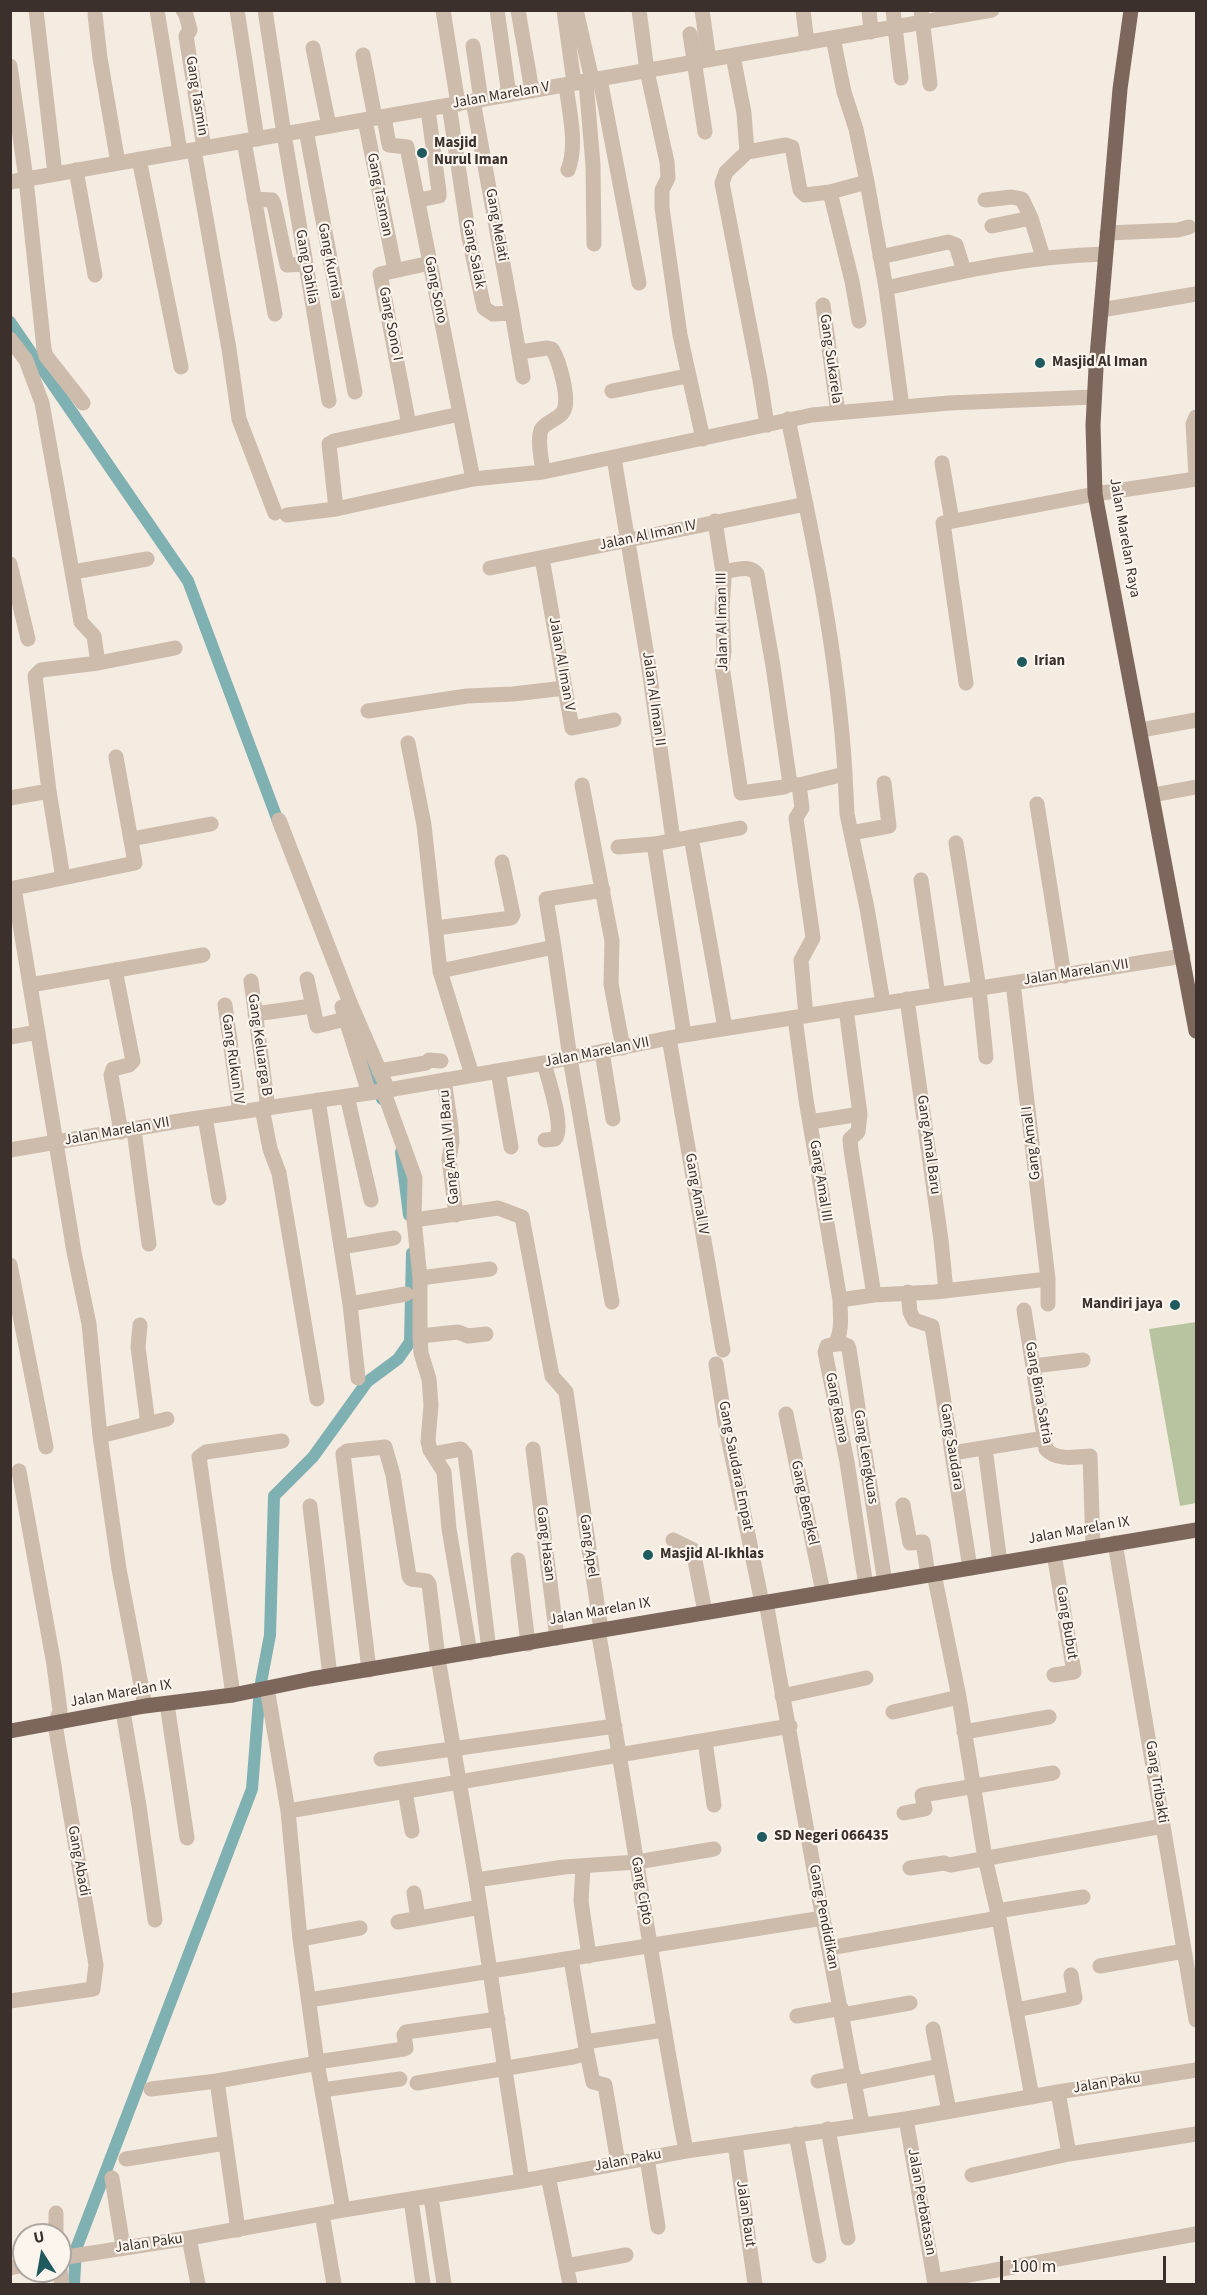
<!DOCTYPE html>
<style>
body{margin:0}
#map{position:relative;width:1207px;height:2295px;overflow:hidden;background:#f4ebe1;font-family:"Source Sans 3",sans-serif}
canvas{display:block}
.frame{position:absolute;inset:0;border:12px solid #3b302b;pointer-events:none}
.north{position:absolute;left:12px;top:2223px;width:60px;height:60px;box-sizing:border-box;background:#fbf5ee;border:2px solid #aea6a0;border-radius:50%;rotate:349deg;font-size:16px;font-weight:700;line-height:24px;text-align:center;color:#3b302b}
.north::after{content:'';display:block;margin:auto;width:21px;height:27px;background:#1f5a5e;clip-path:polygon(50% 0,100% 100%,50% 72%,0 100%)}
.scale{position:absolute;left:1000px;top:2256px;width:166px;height:27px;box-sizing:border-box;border:3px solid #3b302b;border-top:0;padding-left:8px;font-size:18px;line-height:21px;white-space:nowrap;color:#3b302b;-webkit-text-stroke:4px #fbf5ee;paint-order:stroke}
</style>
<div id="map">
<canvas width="1207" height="2295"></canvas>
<div class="frame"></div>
<div class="north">U</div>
<div class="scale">100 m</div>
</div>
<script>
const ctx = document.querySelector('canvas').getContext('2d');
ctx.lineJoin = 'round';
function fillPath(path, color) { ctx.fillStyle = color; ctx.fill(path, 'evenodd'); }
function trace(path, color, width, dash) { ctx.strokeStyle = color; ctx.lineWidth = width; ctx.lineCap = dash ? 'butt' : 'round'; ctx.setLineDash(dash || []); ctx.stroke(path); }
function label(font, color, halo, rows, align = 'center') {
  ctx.font = font + ' "Source Sans 3",sans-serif'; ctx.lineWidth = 4.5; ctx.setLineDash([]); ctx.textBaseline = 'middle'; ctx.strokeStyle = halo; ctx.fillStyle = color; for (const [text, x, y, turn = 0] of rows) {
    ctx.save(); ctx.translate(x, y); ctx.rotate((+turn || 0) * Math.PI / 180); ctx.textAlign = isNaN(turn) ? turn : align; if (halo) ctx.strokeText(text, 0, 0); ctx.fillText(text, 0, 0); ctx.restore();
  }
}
fillPath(new Path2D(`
 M1196 1322V1503L1180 1506 1149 1329Z`), '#b8c4a0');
trace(new Path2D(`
 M10 322 188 581 281 829
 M364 1051 382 1099
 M401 1152 409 1215
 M74 2284 76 2249 252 1789 260 1688 270 1635 274 1496 313 1457 367 1382 398 1359 410 1342 412 1253`), '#7fb0b2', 12);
trace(new Path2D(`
 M36 10 55 174
 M157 10 180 152
 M183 10 186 15 190 30 186 36 204 148
 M237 10 257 139
 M265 10 284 134 329 401
 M443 10 458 104
 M497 10 509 95
 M518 10 532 91
 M564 10 574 83
 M576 10 592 80
 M639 10 647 71 667 162 668 178 662 190V208L680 335 703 439
 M702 10 709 60
 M803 10 807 43
 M869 10 871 32
 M893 10 901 78
 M921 10 930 84
 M95 14 100 58 118 163
 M690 34 705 132
 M833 38 844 92 856 129 867 182 886 288 902 407
 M473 46 481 100
 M313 48 329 126
 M363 55 375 118
 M733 56 744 113 747 152 726 172 722 183 760 380 767 425
 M10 66 26 179 44 349 46 356 83 403
 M600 79 639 283
 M586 82 593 165 594 244
 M566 85C569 112 578 144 568 170
 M473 101 512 313
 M449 105 469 238 484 308 493 314 512 313 523 377
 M384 117 389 145 407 147 473 479
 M365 120 395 270
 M306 130 355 392
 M244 141 275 314
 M194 150 229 349 239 419 275 513
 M747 152 786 145 792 147 800 190 805 195 830 192 867 182
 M139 159 181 367
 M76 170 95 275
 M10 182 992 10
 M830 192 852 281 859 321
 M254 199 272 200 274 204 287 265 306 264
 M419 200 439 196V192L428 109
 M985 200 1012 197 1022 199 1031 218 1043 257
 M992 226 1031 218
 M1107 233 1178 230 1189 227
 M880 257 948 242 956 245 964 271
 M886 288C962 271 1028 256 1105 254
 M823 305 838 413
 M1101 310 1196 294
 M10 339 26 360 42 403 81 622 94 636 98 663
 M520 352 547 348 552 349C559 360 571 401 563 412 558 420 546 421 541 430 537 441 542 461 543 472
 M612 391 687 376
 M1196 417 1193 424 1196 476
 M788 419C813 536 838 654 845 774
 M409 425 380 274 430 263
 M614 458 648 662 673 840
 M942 463 952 521
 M336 509 329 444 334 441 460 414
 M287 515 336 509 473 479 543 472 812 415 949 403 1094 397
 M715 521 724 579 722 608 724 651 722 666 741 793 784 787 790 784 799 785 845 774 847 814 867 908 883 1003
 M542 558 572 728 614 720
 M10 564 28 639
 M490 568 806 504
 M73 572 147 559
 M723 572C734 570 750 564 757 574L773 666 790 784
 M966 683 943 523 1095 494 1196 479
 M368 711 467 696 513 694 565 688
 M1141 730 1196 720
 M408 743 424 825 440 971 472 1075
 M582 785 612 941 611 984 623 1048
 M799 785 802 808 796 818 813 938 801 960 806 1016
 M1153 795 1196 787
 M10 798 49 791
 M1037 804 1064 976
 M279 820 351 1005 388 1090
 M851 833 889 826 884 783
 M691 837 725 1028
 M131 839 211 824
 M956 843 979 989 986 1057
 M618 847 654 844
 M63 878 135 863 116 757
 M921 880 938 995
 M436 928 511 918 513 915 502 862
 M554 947 546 899 603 890
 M115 970 133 1061 129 1065 113 1069 111 1075 121 1132
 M440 971 554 947 570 1058 612 1302
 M307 979 317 1026 354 1017
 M251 981 268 1108
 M1013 983 1048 1279V1304
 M30 985 203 955
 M907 999 941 1240 946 1291
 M225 1005 240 1112
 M342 1007 369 1093
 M255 1014 312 1006
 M795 1018 806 1100 840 1300C840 1315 843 1331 835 1344
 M684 1035 654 844 740 828
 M10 1037 38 1032
 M669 1038 723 1350
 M602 1052 613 1119
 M544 1063C548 1079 565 1128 555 1139L545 1140
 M379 1071 426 1063 429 1060 441 1061
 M498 1071 511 1147
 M444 1080 451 1127 452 1142 449 1159 456 1215
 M383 1090 415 1178 414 1220 420 1278V1336L421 1353 429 1379 431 1405 428 1441 430 1450 444 1472 449 1529 470 1653
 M347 1096 371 1200
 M318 1100 350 1304 358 1378
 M262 1108 270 1149 279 1173 317 1399
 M205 1117 219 1198
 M810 1122 860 1114
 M134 1130 149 1244
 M10 1150 185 1120 382 1091 544 1063 684 1035 1183 956
 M414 1220 498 1208 522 1217 552 1376 566 1392 601 1630
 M341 1247 394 1238
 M10 1265 46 1447
 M420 1278 490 1269
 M908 1292 910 1312 914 1320 932 1326 970 1568
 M874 1295 935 1292 1048 1279
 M840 1300 874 1295 851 1150 850 1139 858 1132 860 1114 846 1009
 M350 1304 406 1294
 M1024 1310 1046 1449C1056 1461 1076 1457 1090 1456L1093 1547
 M140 1325 138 1347 148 1424
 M420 1336 458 1332 468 1336 486 1334
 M716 1364 725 1422 762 1603
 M1033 1366 1083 1360
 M786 1414 823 1592
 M100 1436 167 1419
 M985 1448 1000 1563
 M533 1449 557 1638
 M952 1453 1045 1438
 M433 1454 461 1449 465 1454 489 1650
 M903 1505 910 1543 923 1542 928 1575
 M310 1506 330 1676
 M673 1540 693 1550 705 1612
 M1115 1543 1196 2020
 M518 1560 528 1644
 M934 1574 959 1697 985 1858 999 1918 1032 2097
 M866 1586 847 1462 825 1352 827 1346C835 1344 841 1342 848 1346L849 1349 885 1583
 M766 1602 817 1887 862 2124
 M598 1630C629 1804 653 1978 686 2151
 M369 1670 343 1454 347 1451 385 1447 393 1475 409 1576 411 1579 427 1581 429 1584 438 1658 476 1880 522 2181
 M1054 1675 1074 1672 1054 1554
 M267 1688 288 1811 300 1939 317 2062 343 2210
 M233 1695 199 1457 206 1452 282 1441
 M782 1696 866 1678
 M167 1704 187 1838
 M145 1706 119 1569 100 1436 89 1324 74 1252 14 888 63 878 49 791 35 676 41 670 98 663 175 648
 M123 1711 139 1806 155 1920
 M893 1712 959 1697
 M964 1732 1049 1717
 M705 1741 714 1805
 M381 1759 615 1726
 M405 1791 412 1831
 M288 1811 790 1726
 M904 1813 925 1809 922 1795 1053 1773
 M583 1867 581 1901 589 1956
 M910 1868 944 1863 950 1865 1163 1826
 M476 1880 564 1867 637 1862 714 1849
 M414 1893 418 1918
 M997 1911 1083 1897
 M398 1922 480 1907
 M300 1939 360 1928
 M829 1948 999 1918
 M571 1959 585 2042
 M1100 1966 1184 1951
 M309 2000 823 1918
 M10 2001 93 1989 96 1965 55 1724 60 1711 54 1665 19 1471
 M1016 2010 1075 1998 1071 1975
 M842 2015 910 2003
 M797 2016 841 2008
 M933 2029 949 2111
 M587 2053 593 2082 605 2085 618 2163
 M317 2062 404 2049 406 2048 404 2035 406 2032 498 2019
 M217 2081 238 2230
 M818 2081 853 2074
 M417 2083 573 2057 587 2053 585 2042 663 2030
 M855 2083 940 2066
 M151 2089 217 2081 318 2063
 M322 2090 400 2079
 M1058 2092 1069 2154
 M906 2119 935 2284
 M828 2129 848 2238
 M796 2134 819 2256
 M735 2144 755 2284
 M647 2158 658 2227
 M126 2159 225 2143
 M972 2175 1069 2154 1196 2134
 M548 2176 570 2284
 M112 2178 123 2247
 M431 2197 444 2284
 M411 2200 423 2284
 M56 2213V2235
 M322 2214 334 2284
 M189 2238 198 2284
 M60 2258 189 2238 343 2210 522 2181 686 2151 906 2119 1058 2092 1196 2070
 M566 2266 626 2255
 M10 2268 24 2265
 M60 2271 62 2284
 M935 2281 1196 2234`), '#cdbbac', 15);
trace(new Path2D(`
 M1131 10 1120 89 1096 368 1093 425 1095 494 1196 1031
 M10 1731 145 1706 233 1695 311 1679 1196 1530`), '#7d675c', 15);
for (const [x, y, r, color] of [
 [422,153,6,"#1f5a5e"],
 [1040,363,6,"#1f5a5e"],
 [1022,662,6,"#1f5a5e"],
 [1175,1305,6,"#1f5a5e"],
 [648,1555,6,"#1f5a5e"],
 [762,1837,6,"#1f5a5e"]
]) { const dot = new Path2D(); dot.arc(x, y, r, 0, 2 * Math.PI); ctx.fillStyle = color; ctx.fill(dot); trace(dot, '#fbf5ee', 2); }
label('15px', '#3b302b', '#fbf5ee', [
 ["Gang Tasmin",196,96,81],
 ["Jalan Marelan V",501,96,-10],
 ["Gang Tasman",379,195,79],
 ["Gang Melati",496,225,80],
 ["Gang Salak",473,254,79],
 ["Gang Kurnia",329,261,79],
 ["Gang Dahlia",306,267,80],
 ["Gang Sono",435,290,79],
 ["Gang Sono I",390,324,79],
 ["Gang Sukarela",830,359,82],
 ["Jalan Al Iman IV",648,536,-12],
 ["Jalan Marelan Raya",1124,538,80],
 ["Jalan Al Iman III",723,622,-91],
 ["Jalan Al Iman V",561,664,80],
 ["Jalan Al Iman II",653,699,82],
 ["Jalan Marelan VII",1076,973,-9],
 ["Gang Keluarga B",259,1045,82],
 ["Jalan Marelan VII",597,1053,-11],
 ["Gang Rukun IV",232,1059,82],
 ["Jalan Marelan VII",117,1132,-10],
 ["Gang Amal I",1032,1143,-97],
 ["Gang Amal Baru",928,1145,82],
 ["Gang Amal VI Baru",450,1147,-95],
 ["Gang Amal III",820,1181,81],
 ["Gang Amal IV",696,1194,80],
 ["Gang Bina Satria",1038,1393,80],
 ["Gang Rama",836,1408,79],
 ["Gang Saudara",951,1447,81],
 ["Gang Lengkuas",865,1457,81],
 ["Gang Saudara Empat",735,1466,79],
 ["Gang Bengkel",804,1503,78],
 ["Jalan Marelan IX",1079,1531,-10],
 ["Gang Hasan",545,1544,83],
 ["Gang Apel",588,1546,82],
 ["Jalan Marelan IX",600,1612,-10],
 ["Gang Bubut",1066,1623,81],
 ["Jalan Marelan IX",121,1694,-10],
 ["Gang Tribakti",1156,1782,81],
 ["Gang Abadi",78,1861,80],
 ["Gang Cipto",641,1891,80],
 ["Gang Pendidikan",823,1917,79],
 ["Jalan Paku",1107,2084,-9],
 ["Jalan Paku",628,2161,-11],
 ["Jalan Perbatasan",921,2202,80],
 ["Jalan Baut",745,2214,82],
 ["Jalan Paku",149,2244,-8]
]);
label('bold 15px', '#3b302b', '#fbf5ee', [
 ["Masjid",434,144],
 ["Nurul Iman",434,161],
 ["Masjid Al Iman",1052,363],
 ["Irian",1034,662],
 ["Mandiri jaya",1163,1305,"right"],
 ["Masjid Al-Ikhlas",660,1555],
 ["SD Negeri 066435",774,1837]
], 'left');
</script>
